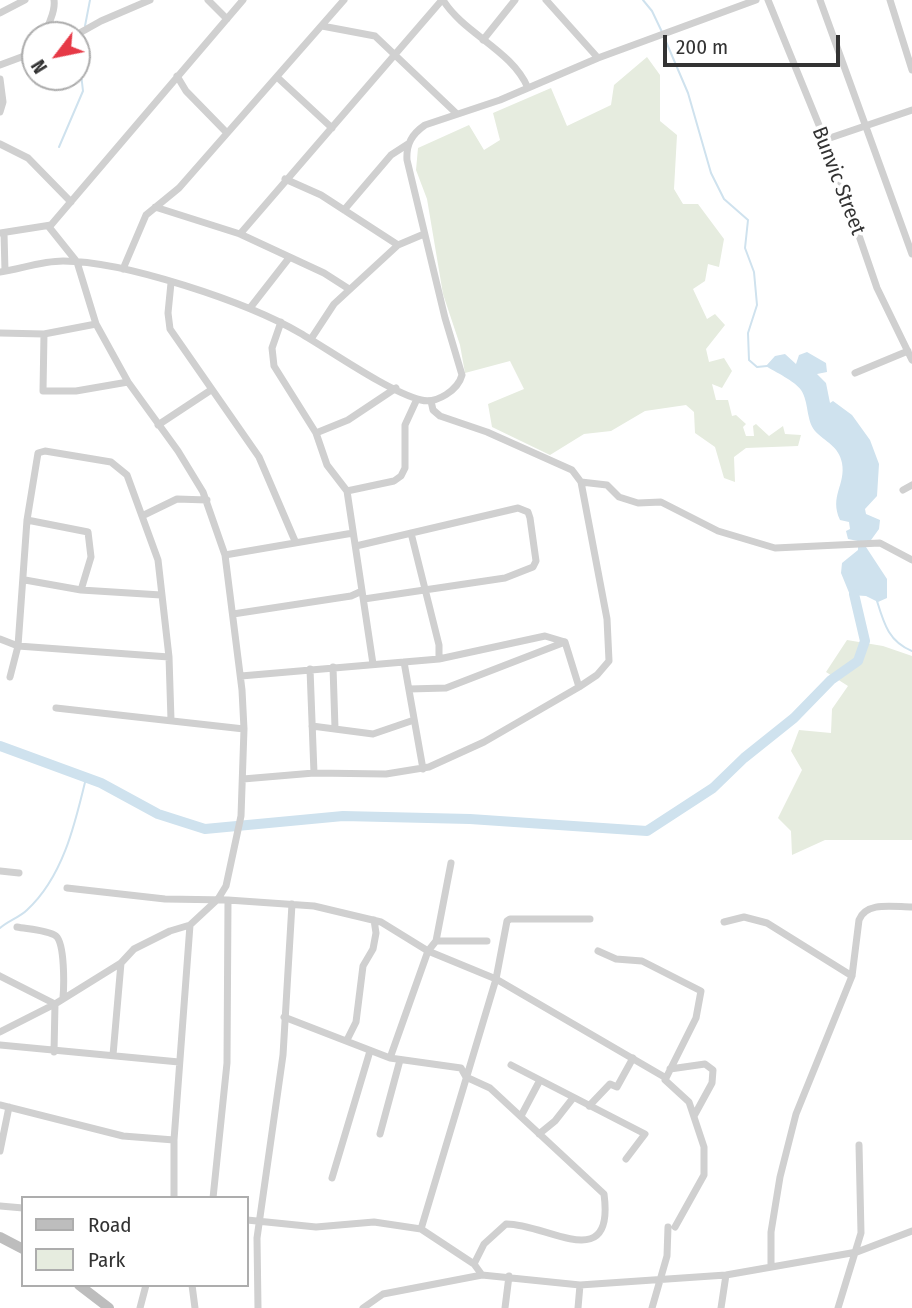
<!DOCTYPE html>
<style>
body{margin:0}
#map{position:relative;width:912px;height:1308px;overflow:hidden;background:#fff;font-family:"Fira Sans Condensed",sans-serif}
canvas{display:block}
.legend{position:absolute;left:21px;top:1196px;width:228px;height:91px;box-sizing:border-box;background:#fff;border:2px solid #adadad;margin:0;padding:9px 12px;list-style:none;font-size:21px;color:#333}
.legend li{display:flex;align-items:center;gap:14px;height:35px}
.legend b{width:35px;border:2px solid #adadad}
.north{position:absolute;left:21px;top:21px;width:70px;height:70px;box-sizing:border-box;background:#fff;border:2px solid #adadad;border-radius:50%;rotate:238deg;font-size:19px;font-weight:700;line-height:28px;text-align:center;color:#333}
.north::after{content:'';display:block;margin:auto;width:24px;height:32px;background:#e63946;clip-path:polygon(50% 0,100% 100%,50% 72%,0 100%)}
.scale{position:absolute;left:663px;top:35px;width:177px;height:32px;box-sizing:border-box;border:4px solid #333;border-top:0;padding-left:9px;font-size:21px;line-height:24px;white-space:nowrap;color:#333;-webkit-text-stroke:5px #fff;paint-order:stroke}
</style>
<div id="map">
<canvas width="912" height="1308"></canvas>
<ul class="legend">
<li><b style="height:9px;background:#bdbdbd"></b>Road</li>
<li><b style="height:19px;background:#e6ecdf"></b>Park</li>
</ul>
<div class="north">N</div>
<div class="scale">200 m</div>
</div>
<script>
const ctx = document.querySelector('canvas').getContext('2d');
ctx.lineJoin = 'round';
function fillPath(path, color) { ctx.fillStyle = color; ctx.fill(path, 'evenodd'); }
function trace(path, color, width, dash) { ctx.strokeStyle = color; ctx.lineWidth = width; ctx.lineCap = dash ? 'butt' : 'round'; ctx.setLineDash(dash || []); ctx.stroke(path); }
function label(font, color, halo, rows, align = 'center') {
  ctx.font = font + ' "Fira Sans Condensed",sans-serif'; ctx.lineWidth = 7; ctx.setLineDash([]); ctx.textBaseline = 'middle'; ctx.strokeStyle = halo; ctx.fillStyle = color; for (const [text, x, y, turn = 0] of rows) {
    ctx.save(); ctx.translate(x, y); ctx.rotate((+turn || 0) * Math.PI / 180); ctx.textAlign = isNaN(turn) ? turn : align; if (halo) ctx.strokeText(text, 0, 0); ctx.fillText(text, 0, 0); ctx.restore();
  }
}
fillPath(new Path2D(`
 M647 57 660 75V121L677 135 674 189 683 204H698L724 239 719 267 708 264 705 281 693 289 707 319 715 314 725 325 706 349 709 362 724 358 732 371 722 388 712 384 716 400H728L732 416 736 415 746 424 743 427 746 436H754L753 426 756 424 769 436 783 426 785 434 801 435 798 446 746 448 734 457 735 482 724 478 715 447 695 433 694 412 686 405 645 411 611 431 584 434 550 455 492 427 488 404 524 389 510 361 465 373 460 345 443 294 427 199 416 170 418 148 469 125 484 150 500 140 493 113 551 88 567 126 611 105 614 85Z
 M847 640 883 646 912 656V840H825L792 855 791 831 778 818 802 770 791 751 799 730 831 733 832 709 848 686 826 672Z`), '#e6ecdf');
fillPath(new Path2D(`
 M807 352 826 363 827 372 817 374 826 383 830 403 833 401 852 415 870 440 879 464 877 496 865 509 866 514 880 520 879 529 866 547 887 579V598L878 602 866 596 850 595 841 573 842 563 858 550V541L848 539 846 531 850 529 849 522 840 520C829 496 846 485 842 463 839 446 825 442 815 431 806 420 809 402 801 390 795 381 775 372 766 366L775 356 785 354 796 364 799 355Z`), '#cfe2ee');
trace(new Path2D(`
 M643 0 652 11 662 32
 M85 26 90 0
 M664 37 688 93 711 173 724 199 748 220 745 248 754 272 757 305 748 333 749 360 757 367 767 366
 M59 147 83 91 78 48 82 35
 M877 601C884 624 889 642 912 651
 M0 928C8 921 20 917 27 910 63 877 75 824 86 778`), '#cfe2ee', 2);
trace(new Path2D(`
 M0 746 101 783 158 814 205 829 343 816 470 819 647 831 713 788 744 758 794 718 831 680 858 661 865 641 854 594`), '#cfe2ee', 10);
trace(new Path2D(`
 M208 0 227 19
 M443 0C464 34 512 50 528 88
 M546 0 598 58
 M768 0 832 157 877 288 912 360
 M820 0 912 254
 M890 0 912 70
 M0 13 25 0
 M322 26 375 36 457 114
 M47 35C47 21 56 14 54 0
 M76 35 101 21 150 0
 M483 40 515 0
 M0 65 35 52
 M177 76 186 91 227 133
 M277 77 332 128
 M0 79 3 102 0 112
 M824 140 912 110
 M0 144 28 158 71 202
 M285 179 321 195 398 245 424 234
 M155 207 240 234 324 273 349 289
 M344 210 391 155 408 144
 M49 227 77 262 96 324 128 382 178 451 203 492 225 555 242 690 244 729 241 816 226 886 218 899 190 925 174 1140V1198
 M0 233 51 225 243 0
 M4 233 5 271
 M240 234 442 0
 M123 269 146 215 179 188 344 0
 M0 272C20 269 42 261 63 261 124 261 247 302 300 333 331 351 389 392 421 400 437 404 458 390 462 375L445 318 407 160C406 144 412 134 425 125L500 100 598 58 756 0
 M171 283 168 313 170 329 259 457 295 541
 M250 308 289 258
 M281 322 272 348 274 366 316 433 327 465 347 491 373 664
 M0 333 44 334 96 324
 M44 334 43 391H76L128 382
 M311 339 334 304 398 245
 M855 373 908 351
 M158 425 211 390
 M316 433 348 420 396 388
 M581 482 607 485 619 497 638 503 661 502 718 531 775 548 880 543 912 560
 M903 490 912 485
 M347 491 394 481 401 476 405 468V425L417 399
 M144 515 177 499 207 500
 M27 520 88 532 91 557 81 590
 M411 533 439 645V659
 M356 546 518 508 528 512 530 518 536 561 533 567 505 578 364 599
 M225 555 353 533
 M25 580 81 590 161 595
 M233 614 351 596 362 591
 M0 639 18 646 169 657
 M404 662 423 769
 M333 667 335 728
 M310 669 314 773
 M241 676 439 659 545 636 565 642 579 687
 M10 677 18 646 27 520 38 453 45 451 111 462 127 475 158 560 169 657 171 720
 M409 689 446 688 565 642
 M56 708 244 729
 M312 726 373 734 414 720
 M243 779 314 773 386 774 429 767 484 742 579 687 597 675 609 661 607 619 581 482 572 470 487 432 440 416 433 410 431 401
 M0 871 19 873
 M67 888 165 899 228 900 314 906 381 922 428 951 496 979 666 1078
 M724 922 744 917 767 923 852 976
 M17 927C27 929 48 930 56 936 65 944 64 986 63 998
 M436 941H487
 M598 951 616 959 642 961 701 991 696 1018 665 1080 689 1102 704 1147V1175L675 1227
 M0 976 55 1004 54 1052
 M284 1017 390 1058 461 1068 466 1077 490 1088 604 1194C615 1276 546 1223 506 1224L484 1244 474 1264
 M0 1032 55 1004 121 963 134 949 170 931 190 925
 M347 1040 356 1022 363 966 373 949 376 933 374 920
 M0 1045 179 1062
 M113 1055 121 963
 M390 1058 428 951 436 941 451 863
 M511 1065 645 1134 626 1159
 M670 1069 705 1064 713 1070 712 1083 694 1116
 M0 1105 123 1136 174 1140
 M589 1106 610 1084 617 1087 633 1058
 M521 1116 540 1080
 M380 1134 400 1060
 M539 1134 555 1121 573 1098
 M0 1151 9 1107
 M332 1178 370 1051
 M213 1198 227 1063 228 900
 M0 1206 23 1208
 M247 1220 316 1227 374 1222 421 1229 474 1264 482 1275
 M421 1229 496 979 507 921 510 919H590
 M771 1265V1232L780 1177 796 1114 852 976 859 920C866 901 894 907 912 907
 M192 1285 195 1308
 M140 1308 146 1285
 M258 1308 257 1238 283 1055 292 904
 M363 1308 383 1294 482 1275 580 1285 726 1275 857 1252 912 1231
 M505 1308 509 1276
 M578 1308 580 1285
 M652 1308 667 1256 668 1227
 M721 1308 726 1275
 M838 1308 861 1233 859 1145`), '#d0d0d0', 7);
trace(new Path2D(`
 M0 1237 23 1249
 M79 1285 109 1308`), '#bdbdbd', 10);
label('21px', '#333', '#fff', [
 ["Bunvic Street",838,181,69]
]);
</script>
